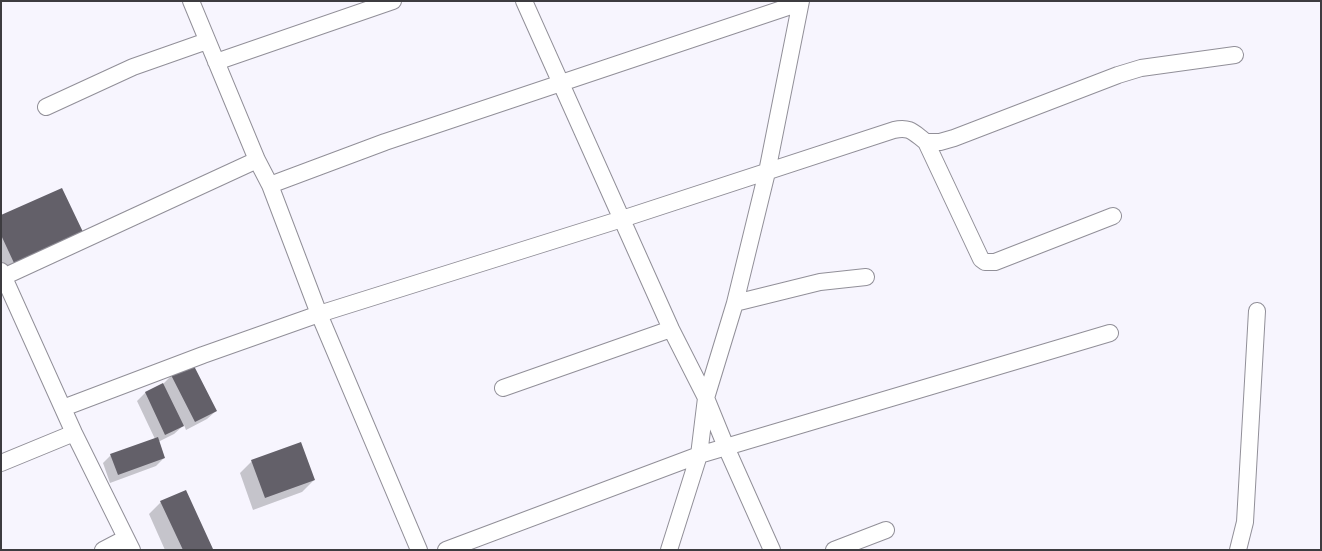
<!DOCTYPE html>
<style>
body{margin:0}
#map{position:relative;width:1322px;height:551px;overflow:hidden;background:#f7f5fe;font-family:"Sofia Sans Condensed",sans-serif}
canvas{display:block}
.frame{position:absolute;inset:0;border:2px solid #3d3c40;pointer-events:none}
</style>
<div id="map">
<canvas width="1322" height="551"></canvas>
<div class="frame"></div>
</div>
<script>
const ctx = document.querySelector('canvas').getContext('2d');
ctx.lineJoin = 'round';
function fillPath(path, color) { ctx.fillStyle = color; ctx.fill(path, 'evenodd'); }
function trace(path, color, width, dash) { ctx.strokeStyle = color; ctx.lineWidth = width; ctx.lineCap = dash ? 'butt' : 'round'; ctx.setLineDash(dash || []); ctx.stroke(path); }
fillPath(new Path2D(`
 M1 216 69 244 1 272Z
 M192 365 216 411 207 419 186 430 184 425 174 434 158 442 164 458 156 466 110 483 103 463 111 455 155 439 137 401 146 392 162 385 171 376Z
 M252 461 314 480 302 492 253 510 240 473Z
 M161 502 211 550H165L149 514Z`), '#0003');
fillPath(new Path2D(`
 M62 188 83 232 14 263 1 235V215Z
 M193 364 217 411 195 422 171 375Z
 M163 383 184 426 165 435 145 392Z
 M158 437 165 458 118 475 110 454Z
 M301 442 315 480 265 498 251 460Z
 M186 490 213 549 212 550H183L160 501Z`), '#636069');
const minor = new Path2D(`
 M191 1 257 160 270 185 319 314 419 550
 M524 1 671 329 706 398 726 447 772 550
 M216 62 393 1
 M46 107 133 67 207 41
 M926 142 981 259 985 262H995L1113 216
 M270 185 385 142 800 3
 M1 271 74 433 132 550
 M1 278 257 160
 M735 303 820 282 866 277
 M503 388 671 329
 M63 408 203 355 319 314 622 219 894 130C910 126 914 133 926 142H940L954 138 1118 75 1141 68 1235 55
 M1 463 74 433
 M103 550 126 538
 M446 550 699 455 1110 333
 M669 550 699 455 706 398 735 303 767 172 801 1
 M834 550 886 530
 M1238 550 1245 522 1257 311`);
trace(minor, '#918f98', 18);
trace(minor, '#fff', 16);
</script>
